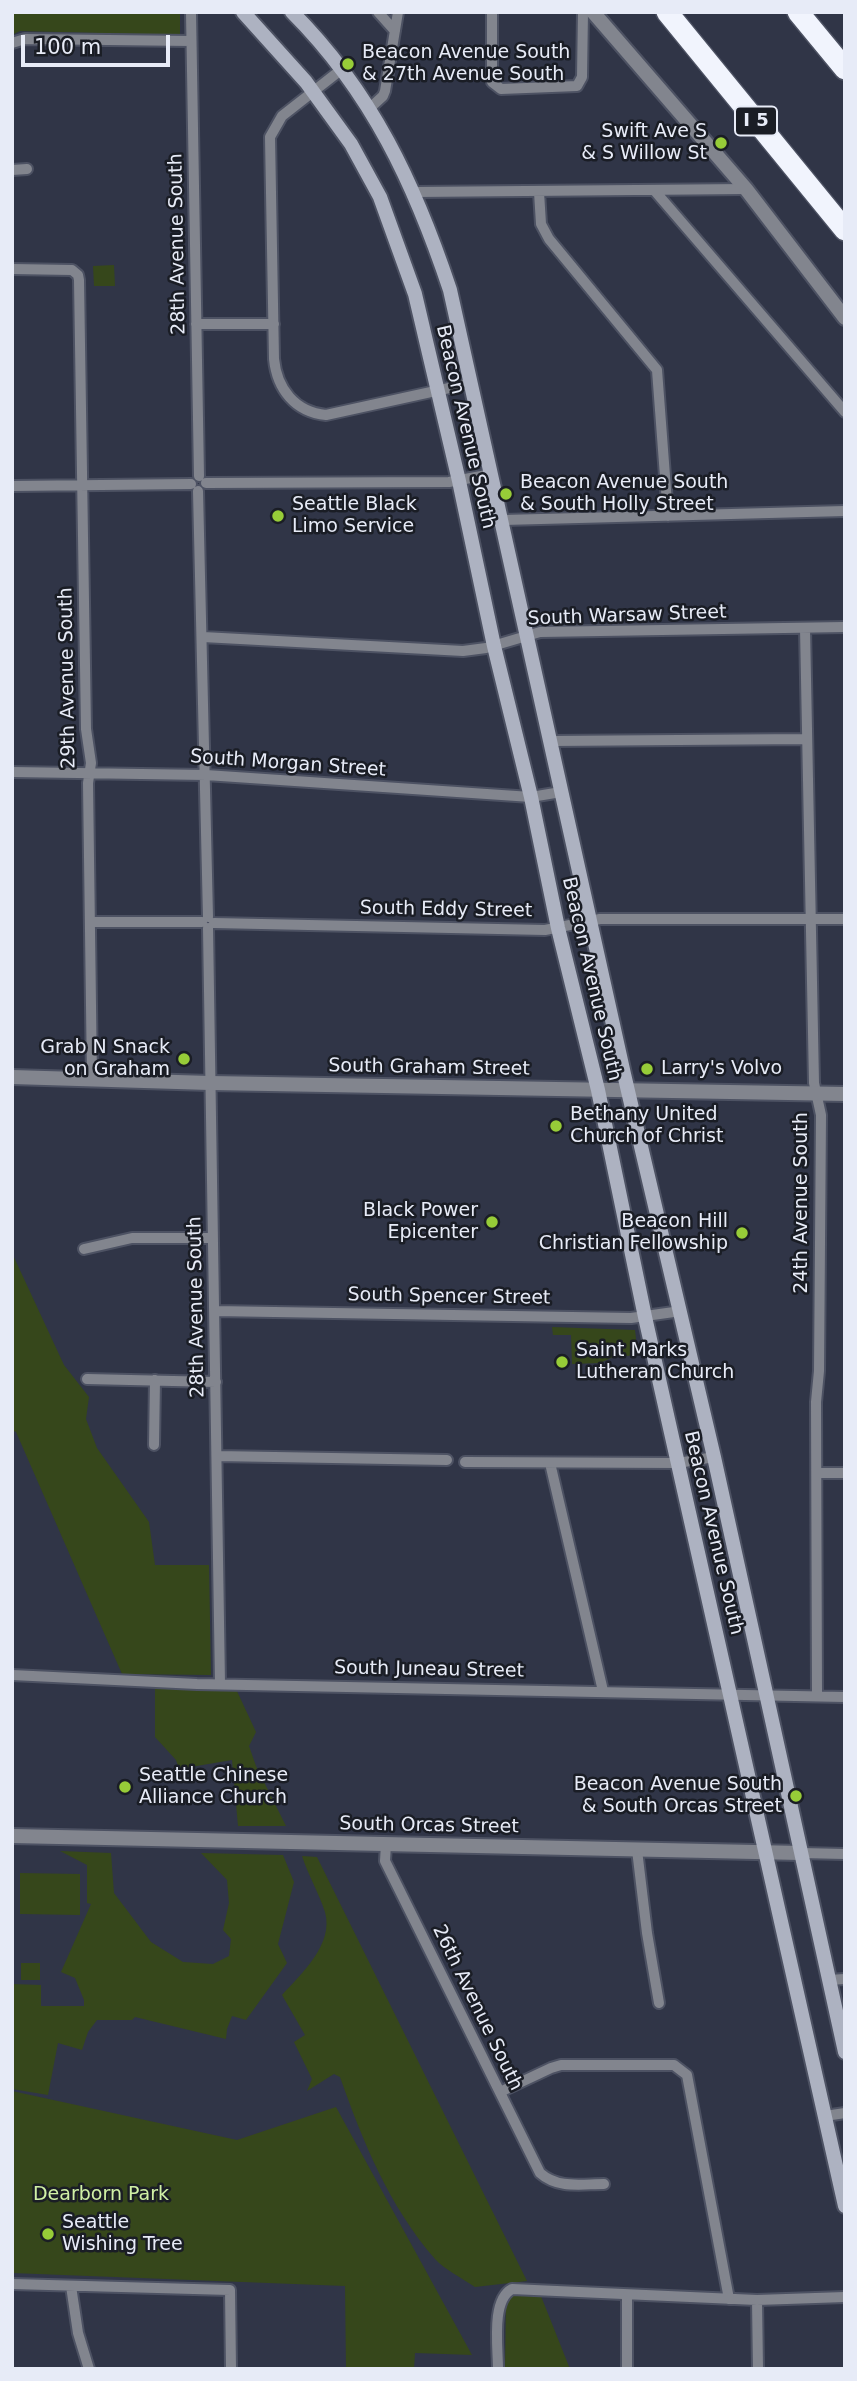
<!DOCTYPE html>
<style>
body{margin:0}
#map{position:relative;width:857px;height:2381px;overflow:hidden;background:#303547;font-family:"DejaVu Sans",sans-serif}
canvas{display:block}
.frame{position:absolute;inset:0;border:14px solid #e7ebf7;pointer-events:none}
.scale{position:absolute;left:21px;top:35px;width:149px;height:32px;box-sizing:border-box;border:4px solid #e7ebf7;border-top:0;padding-left:9px;font-size:21px;line-height:24px;white-space:nowrap;color:#e7ebf7;-webkit-text-stroke:5px #1a1d25;paint-order:stroke}
</style>
<div id="map">
<canvas width="857" height="2381"></canvas>
<div class="frame"></div>
<div class="scale">100 m</div>
</div>
<script>
const ctx = document.querySelector('canvas').getContext('2d');
ctx.lineJoin = 'round';
function fillPath(path, color) { ctx.fillStyle = color; ctx.fill(path, 'evenodd'); }
function trace(path, color, width, dash) { ctx.strokeStyle = color; ctx.lineWidth = width; ctx.lineCap = dash ? 'butt' : 'round'; ctx.setLineDash(dash || []); ctx.stroke(path); }
function label(font, color, halo, rows, align = 'center') {
  ctx.font = font + ' "DejaVu Sans",sans-serif'; ctx.lineWidth = 5; ctx.setLineDash([]); ctx.textBaseline = 'middle'; ctx.strokeStyle = halo; ctx.fillStyle = color; for (const [text, x, y, turn = 0] of rows) {
    ctx.save(); ctx.translate(x, y); ctx.rotate((+turn || 0) * Math.PI / 180); ctx.textAlign = isNaN(turn) ? turn : align; if (halo) ctx.strokeText(text, 0, 0); ctx.fillText(text, 0, 0); ctx.restore();
  }
}
fillPath(new Path2D(`
 M12 12H180V35L20 31 12 35Z
 M114 265 115 286H94L93 266Z
 M12 1253 64 1365 89 1397 86 1419 97 1448 149 1522 155 1565H209L211 1675 122 1674 16 1432 12 1430Z
 M552 1327 635 1330 637 1347 634 1354 628 1356 620 1354 600 1363 572 1364 571 1335H553Z
 M155 1686 236 1689 256 1732 249 1746 256 1766 286 1826H238L232 1760 179 1769 176 1760 155 1737Z
 M60 1851 111 1853 114 1893 151 1942 183 1962 213 1964 229 1956 231 1939 223 1930 229 1903 227 1880 201 1853 283 1855 294 1882 278 1944 287 1963 246 2020 232 2016 227 2029 226 2039 135 2017 132 2020H97L88 2032 82 2050 58 2043 48 2095 12 2089V1984L41 1985V2006H84V2000L75 1978 61 1972 91 1904 87 1903V1865Z
 M302 1856 317 1857 527 2281 475 2287C462 2278 445 2270 435 2259 389 2206 363 2142 340 2077L334 2074 307 2091 312 2079 294 2042 305 2035 282 1995C302 1973 334 1944 325 1912 319 1893 308 1875 302 1856Z
 M20 1873 80 1874V1915L20 1914Z
 M21 1963H40V1980H21Z
 M12 2091 237 2140 336 2107 472 2355 415 2353 414 2369H346L345 2286 12 2273Z
 M539 2291 570 2369H505L506 2299 511 2294Z`), '#36471b');
const minor = new Path2D(`
 M191 12 199 476
 M378 12 395 31
 M492 12V82L501 89 577 86 582 77 583 12
 M12 43 25 39 191 41
 M342 69 282 116 270 137 274 359C277 389 295 412 326 415L472 383
 M370 108 383 96 385 91 398 12
 M12 170 27 169
 M654 190 845 412
 M415 192 746 189
 M539 192 541 224 549 239 657 370 668 516
 M12 269 72 270 78 275 79 280 86 729 91 763 88 783 92 1079
 M196 324H274
 M206 483 449 482 492 474
 M12 486 191 484
 M198 491 208 917
 M503 520 845 511
 M805 628 814 1083 821 1115 819 1371 816 1402 817 1696
 M203 637 463 651 486 648 540 632 845 627
 M551 741 806 739
 M12 772 206 775 531 797 561 792
 M90 922H202
 M214 923 545 930 600 919H845
 M208 928 220 1684
 M84 1249 132 1238H213
 M215 1311 631 1318 681 1311
 M87 1379 216 1382
 M154 1445 155 1380
 M217 1456 447 1460
 M465 1462 678 1463 714 1457
 M550 1463 603 1691
 M818 1473H845
 M12 1675 197 1684 845 1697
 M386 1844 385 1861 540 2173C558 2189 581 2184 604 2184
 M637 1850 647 1933 659 2003
 M801 1853 845 1854
 M828 1980 845 1979
 M500 2092 551 2068 561 2065H674L687 2075 729 2299
 M825 2116 845 2113
 M12 2284 230 2290 231 2369
 M71 2286 78 2333 89 2369
 M757 2300 758 2369
 M498 2369C498 2347 491 2300 512 2289L757 2300 845 2297
 M627 2369V2295`);
const tertiary = new Path2D(`
 M593 12 746 189 845 318
 M12 1077 210 1083 845 1094
 M12 1836 801 1853`);
const secondary = new Path2D(`
 M243 12 306 82 351 144 380 197 415 294 459 481 494 646 531 797 558 928 598 1090 645 1317 845 2206
 M292 12C372 92 415 185 450 290L624 1074 714 1457 845 2052`);
const motorway = new Path2D(`
 M667 12 845 230
 M798 12 845 69`);
trace(minor, '#4d5263', 14);
trace(tertiary, '#4d5263', 18);
trace(secondary, '#4d5263', 18);
trace(motorway, '#4d5263', 24);
trace(minor, '#82858e', 10);
trace(tertiary, '#82858e', 14);
trace(secondary, '#adb2c1', 14);
trace(motorway, '#f1f4fd', 21);
for (const [x, y, r, color] of [
 [348,64,7,"#97cc38"],
 [721,143,7,"#97cc38"],
 [506,494,7,"#97cc38"],
 [278,516,7,"#97cc38"],
 [184,1059,7,"#97cc38"],
 [647,1069,7,"#97cc38"],
 [556,1126,7,"#97cc38"],
 [492,1222,7,"#97cc38"],
 [742,1233,7,"#97cc38"],
 [562,1362,7,"#97cc38"],
 [125,1787,7,"#97cc38"],
 [796,1796,7,"#97cc38"],
 [48,2234,7,"#97cc38"]
]) { const dot = new Path2D(); dot.arc(x, y, r, 0, 2 * Math.PI); ctx.fillStyle = color; ctx.fill(dot); trace(dot, '#1a1d25', 2.5); }
for (const [x, y, w] of [
 [756,121,42]
]) { const box = new Path2D(); box.roundRect(x - w / 2, y - 14.5, w, 29, 5); ctx.fillStyle = '#1a1d25'; ctx.fill(box); trace(box, '#e7ebf7', 2); }
label('bold 18px', '#e7ebf7', null, [
 ["I 5",756,121]
]);
label('19px', '#e7ebf7', '#1a1d25', [
 ["Beacon Avenue South",362,53],
 ["& 27th Avenue South",362,75],
 ["Swift Ave S",707,132,"right"],
 ["& S Willow St",707,154,"right"],
 ["Beacon Avenue South",520,483],
 ["& South Holly Street",520,505],
 ["Seattle Black",292,505],
 ["Limo Service",292,527],
 ["Grab N Snack",170,1048,"right"],
 ["on Graham",170,1070,"right"],
 ["Larry's Volvo",661,1069],
 ["Bethany United",570,1115],
 ["Church of Christ",570,1137],
 ["Black Power",478,1211,"right"],
 ["Epicenter",478,1233,"right"],
 ["Beacon Hill",728,1222,"right"],
 ["Christian Fellowship",728,1244,"right"],
 ["Saint Marks",576,1351],
 ["Lutheran Church",576,1373],
 ["Seattle Chinese",139,1776],
 ["Alliance Church",139,1798],
 ["Beacon Avenue South",782,1785,"right"],
 ["& South Orcas Street",782,1807,"right"],
 ["Seattle",62,2223],
 ["Wishing Tree",62,2245]
], 'left');
label('19px', '#e7ebf7', '#1a1d25', [
 ["28th Avenue South",178,244,-91],
 ["Beacon Avenue South",465,427,77],
 ["South Warsaw Street",627,616,-2],
 ["29th Avenue South",68,678,-91],
 ["South Morgan Street",288,764,4],
 ["South Eddy Street",446,910,1],
 ["Beacon Avenue South",591,979,77],
 ["South Graham Street",429,1068,1],
 ["24th Avenue South",802,1203,-90],
 ["South Spencer Street",449,1297,1],
 ["28th Avenue South",197,1307,-91],
 ["Beacon Avenue South",713,1533,77],
 ["South Juneau Street",429,1670,1],
 ["South Orcas Street",429,1826,1],
 ["26th Avenue South",477,2008,64]
]);
label('19px', '#d0f0a5', '#1a1d25', [
 ["Dearborn Park",101,2195]
]);
</script>
